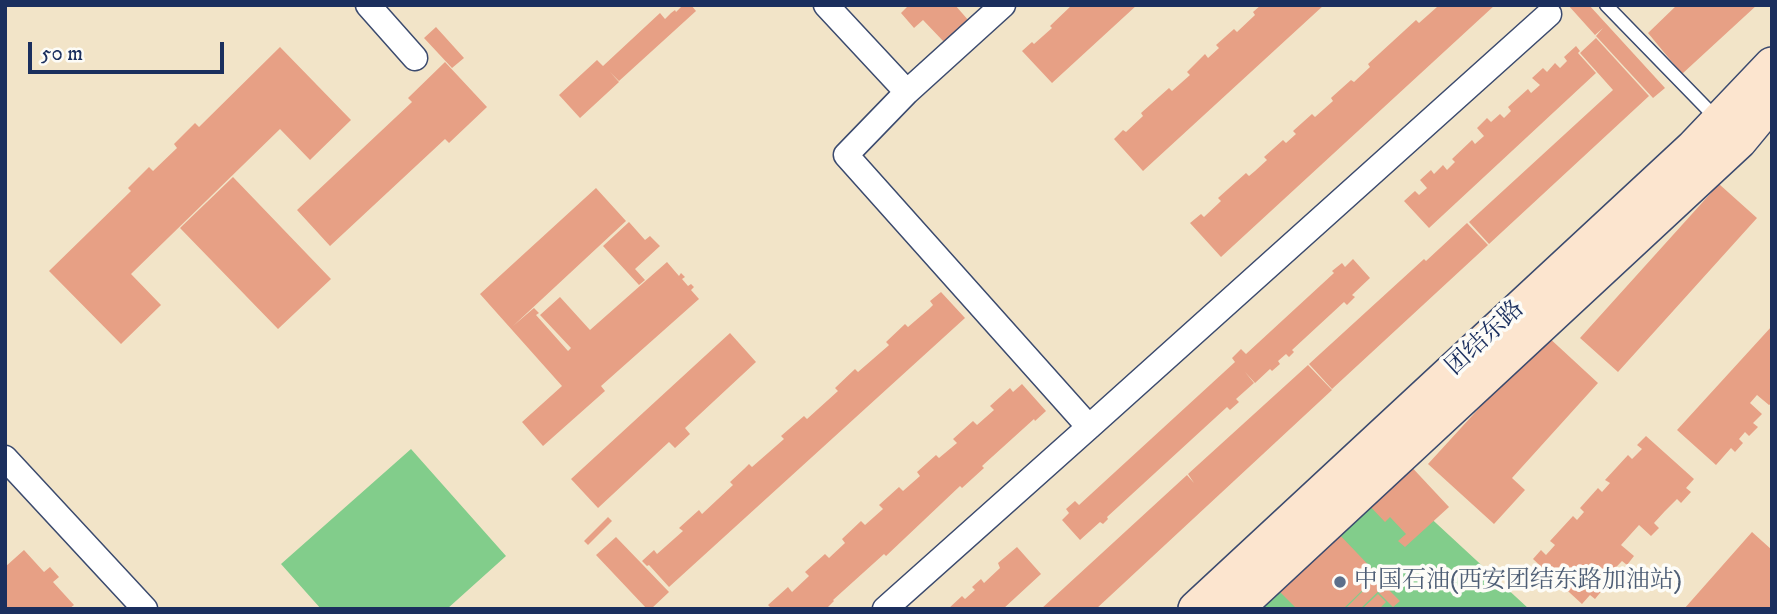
<!DOCTYPE html>
<meta charset="utf-8">
<style>
body{margin:0}
#map{position:relative;width:1777px;height:614px;overflow:hidden;background:#f2e4c8;font-family:"IM FELL DW Pica",serif}
canvas{display:block}
.frame{position:absolute;inset:0;border:7px solid #1b2f5e;pointer-events:none}
.scale{position:absolute;left:28px;top:42px;width:196px;height:32px;box-sizing:border-box;border:4px solid #1b2f5e;border-top:0;padding-left:9px;font-size:21px;line-height:24px;white-space:nowrap;color:#1b2f5e;-webkit-text-stroke:5px #fdfcf7;paint-order:stroke}
</style>
<div id="map">
<canvas width="1777" height="614"></canvas>
<div class="frame"></div>
<div class="scale">50 m</div>
</div>
<script>
const ctx = document.querySelector('canvas').getContext('2d');
ctx.lineJoin = 'round';
function fillPath(path, color) { ctx.fillStyle = color; ctx.fill(path, 'evenodd'); }
function trace(path, color, width, dash) { ctx.strokeStyle = color; ctx.lineWidth = width; ctx.lineCap = dash ? 'butt' : 'round'; ctx.setLineDash(dash || []); ctx.stroke(path); }
function label(font, color, halo, rows, align = 'center') {
  ctx.font = font + ' "IM FELL DW Pica","Noto Serif SC",serif'; ctx.lineWidth = 7; ctx.setLineDash([]); ctx.textBaseline = 'middle'; ctx.strokeStyle = halo; ctx.fillStyle = color; for (const [text, x, y, turn = 0] of rows) {
    ctx.save(); ctx.translate(x, y); ctx.rotate((+turn || 0) * Math.PI / 180); ctx.textAlign = isNaN(turn) ? turn : align; if (halo) ctx.strokeText(text, 0, 0); ctx.fillText(text, 0, 0); ctx.restore();
  }
}
fillPath(new Path2D(`
 M411 449 506 556 447 609H321L281 564Z
 M1384 475 1529 609H1252Z`), '#82cd8b');
fillPath(new Path2D(`
 M683 5H691L696 11 619 81 610 72 619 82 580 118 559 95 597 60 603 66 660 13 665 19 671 13 675 10 676 12Z
 M909 5H955L969 21 945 43 923 20 914 28 901 13Z
 M1072 5H1137L1052 83 1022 51 1032 42 1034 44 1052 28 1050 26Z
 M1261 5H1324L1143 171 1114 139 1123 130 1126 132 1143 116 1141 113 1169 88 1172 91 1190 75 1187 72 1205 54 1208 58 1219 48 1216 45 1234 29 1237 32 1255 15 1253 12Z
 M1435 5H1495L1221 257 1190 223 1201 214 1204 217 1221 201 1218 198 1246 173 1249 176 1255 171 1267 160 1264 157 1283 140 1286 143 1296 134 1293 131 1312 114 1315 117 1333 101 1331 98 1332 97 1351 80 1354 82 1370 67 1368 64 1416 20 1419 23 1437 7Z
 M1568 5H1589L1665 88 1653 98 1596 36 1603 28 1595 35Z
 M1677 5H1757L1682 74 1648 33Z
 M436 27 464 58 452 68 424 38Z
 M1596 38 1649 96 1489 244 1469 222 1613 90 1580 53Z
 M1576 46 1580 51 1578 53 1596 73 1429 228 1404 201 1415 191 1419 195 1427 188 1420 180 1431 170 1434 174 1443 165 1447 170 1455 162 1452 159 1472 140 1475 144 1484 136 1477 128 1487 118 1491 122 1500 114 1504 118 1511 111 1508 107 1528 89 1531 93 1540 85 1532 78 1543 68 1547 72 1555 63 1560 68 1567 61 1564 57Z
 M280 47 351 120 310 160 280 129 131 274 161 305 121 344 49 271 131 191 128 188 149 167 153 171 177 148 174 144 195 123 199 127Z
 M445 62 487 107 449 143 445 139 330 246 297 210 412 102 408 98Z
 M233 177 331 279 278 329 180 228Z
 M1719 184 1757 218 1618 372 1580 338Z
 M596 188 626 221 513 326 534 308 539 313 536 315 568 351 571 348 540 315 560 297 590 330 667 262 679 276 681 273 685 277 682 279 688 286 691 284 694 287 691 290 699 299 601 386 605 391 543 446 522 422 562 386 480 294Z
 M629 222 645 240 650 236 660 246 635 269 645 280 639 285 603 246Z
 M1467 223 1488 245 1332 389 1309 364 1424 259 1426 261Z
 M1353 259 1370 278 1352 295 1355 297 1347 305 1344 302 1292 350 1294 352 1289 357 1286 354 1278 361 1280 364 1272 371 1270 369 1255 383 1245 372 1254 383 1236 399 1239 402 1230 410 1227 407 1107 517 1108 519 1103 524 1100 522 1080 540 1062 520 1069 513 1066 509 1075 501 1079 505 1235 362 1232 358 1241 349 1246 354 1334 273 1332 271 1342 263 1345 267Z
 M941 292 965 318 669 587 649 565 647 566 642 561 654 550 657 554 683 531 679 528 699 510 702 514 733 485 730 482 744 469 749 464 752 467 784 439 781 436 804 416 807 419 838 391 835 388 855 369 858 372 888 346 889 345 886 342 905 324 908 327 929 309 933 305 930 301Z
 M1772 326V403L1769 405 1757 395 1750 403 1762 414 1753 423 1758 427 1749 436 1745 432 1739 439 1743 443 1735 452 1731 448 1716 465 1677 430Z
 M730 333 756 362 685 428 690 434 675 448 669 442 598 508 571 479Z
 M1546 335 1598 383 1512 478 1525 490 1494 524 1428 464Z
 M1308 365 1332 390 1096 609H1041L1187 475 1194 483 1188 474Z
 M1022 384 1046 411 1035 421 1034 419 982 466 984 468 962 488 960 486 886 556 884 554 833 600 834 601 826 609H772L768 605 788 587 792 592 809 576 805 572 825 554 829 558 845 543 842 539 861 521 865 525 883 509 879 505 899 487 903 491 920 476 917 472 936 455 939 458 957 443 953 439 973 421 977 425 994 410 990 406 1010 388 1013 392Z
 M1646 436 1694 479 1686 488 1691 492 1681 503 1677 499 1665 511 1654 523 1659 528 1651 536 1639 525 1621 545 1634 556 1627 565 1622 561 1600 584 1604 588 1595 599 1590 595 1582 604 1533 559 1541 550 1546 555 1555 545 1550 541 1573 516 1577 520 1584 512 1580 508 1598 488 1602 492 1610 483 1605 480 1628 455 1632 459 1642 449 1637 445Z
 M1406 461 1449 507 1405 547 1398 541 1406 534 1390 517 1385 522 1364 500Z
 M608 517 612 521 588 545 584 541Z
 M1336 531 1378 575 1343 609H1297L1277 589Z
 M1752 532 1772 550V607L1770 609H1684Z
 M616 537 669 592 651 609H647L596 555Z
 M1017 547 1041 574 1003 609H948L962 596 965 599 975 590 972 587 981 579 984 583 1000 568 998 563Z
 M24 550 44 572 50 567 59 577 53 582 74 605 69 609H5V567Z
 M1377 577 1385 585 1360 609H1345Z
 M1385 586 1400 601 1393 607 1379 593Z
 M1378 594 1386 602 1379 609H1362Z`), '#e7a085');
const lane = new Path2D(`
 M1606 5 1718 120`);
const street = new Path2D(`
 M368 5 415 58
 M826 5 907 92 846 155 1089 427 1549 14
 M907 92 1003 5
 M5 458 145 609
 M885 609 1089 427`);
const secondary = new Path2D(`
 M1196 609 1693 148 1772 65
 M1235 609 1739 141 1772 101`);
trace(lane, '#3b4a6e', 15);
trace(street, '#3b4a6e', 27);
trace(secondary, '#3b4a6e', 38);
trace(lane, '#fff', 12);
trace(street, '#fff', 24);
trace(secondary, '#fce5cf', 35);
for (const [x, y, r, color] of [
 [1340,582,7,"#5c6f8a"]
]) { const dot = new Path2D(); dot.arc(x, y, r, 0, 2 * Math.PI); ctx.fillStyle = color; ctx.fill(dot); trace(dot, '#fdfcf7', 2.5); }
label('24px', '#1b2f5e', '#fdfcf7', [
 ["团结东路",1486,339,-43]
]);
label('24px', '#4e5e75', '#fdfcf7', [
 ["中国石油(西安团结东路加油站)",1354,582]
], 'left');
</script>
